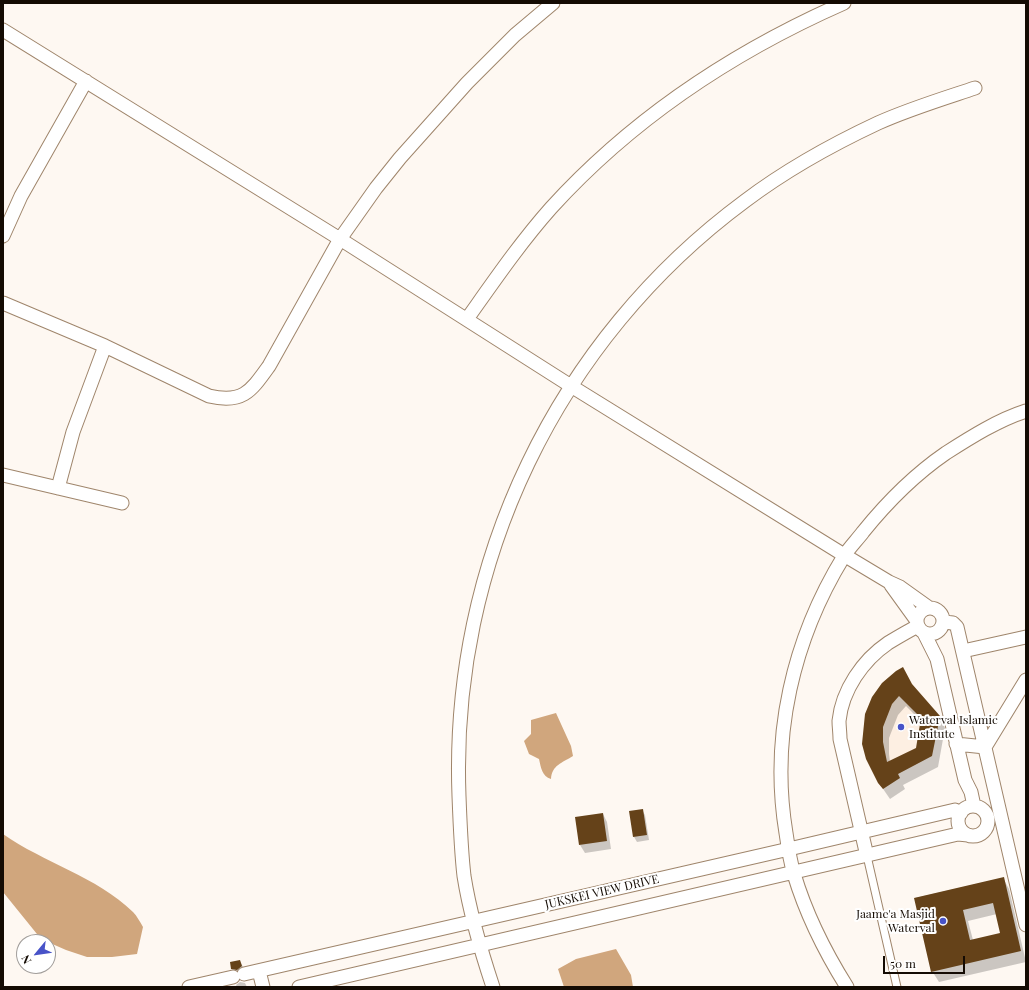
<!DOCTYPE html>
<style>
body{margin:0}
#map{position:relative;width:1029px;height:990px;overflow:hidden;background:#fef8f2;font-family:"Playfair Display",serif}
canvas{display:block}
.frame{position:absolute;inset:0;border:4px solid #140b03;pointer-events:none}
.north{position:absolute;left:16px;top:934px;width:40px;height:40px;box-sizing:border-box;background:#fff;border:1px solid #a19d9a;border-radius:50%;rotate:241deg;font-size:11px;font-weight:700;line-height:16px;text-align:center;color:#140b03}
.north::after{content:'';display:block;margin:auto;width:14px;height:18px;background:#4853c8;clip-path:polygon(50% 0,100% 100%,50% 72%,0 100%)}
.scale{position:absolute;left:883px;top:956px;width:82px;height:18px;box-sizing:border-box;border:2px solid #140b03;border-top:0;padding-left:5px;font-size:12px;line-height:14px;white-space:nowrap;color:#140b03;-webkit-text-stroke:3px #fff;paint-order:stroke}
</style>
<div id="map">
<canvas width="1029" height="990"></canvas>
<div class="frame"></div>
<div class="north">N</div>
<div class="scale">50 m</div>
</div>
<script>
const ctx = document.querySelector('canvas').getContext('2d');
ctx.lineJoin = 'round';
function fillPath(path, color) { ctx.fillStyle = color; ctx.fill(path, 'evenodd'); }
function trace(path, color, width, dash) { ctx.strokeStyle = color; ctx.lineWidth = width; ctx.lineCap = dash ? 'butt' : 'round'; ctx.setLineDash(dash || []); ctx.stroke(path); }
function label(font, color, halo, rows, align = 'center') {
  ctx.font = font + ' "Playfair Display",serif'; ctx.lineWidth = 4; ctx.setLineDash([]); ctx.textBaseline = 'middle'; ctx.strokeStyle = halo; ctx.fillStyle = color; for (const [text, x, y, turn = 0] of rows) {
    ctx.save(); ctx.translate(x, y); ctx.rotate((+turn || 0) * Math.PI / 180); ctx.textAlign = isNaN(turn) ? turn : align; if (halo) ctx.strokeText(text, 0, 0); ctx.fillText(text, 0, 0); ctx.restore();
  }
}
fillPath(new Path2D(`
 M903 667 912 684 940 716 932 756 898 774 900 778 883 789 878 783 866 759 862 744 865 714 872 697 882 683 896 671Z`), '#fdefe2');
fillPath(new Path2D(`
 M556 713 571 746 573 756C562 763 552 765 551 779 542 776 541 768 539 759L529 754 524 741 531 734V720Z
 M3 834C44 863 96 876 133 912 137 916 140 922 143 927L137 954 112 957H87L66 950 41 939 3 892Z
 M616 949 631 975 633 987H564L558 969 576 959Z`), '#d0a67d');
fillPath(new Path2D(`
 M913 686 939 716 945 728 938 767 903 785 905 789 890 799 879 783 866 715ZM906 706 921 721 917 749 890 762 889 754V738L898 715Z
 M642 810 645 815 649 840 637 842 634 837Z
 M603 814 607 822 611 849 585 853 580 845Z
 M1003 878 1009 889 1026 962 939 982 932 971 915 898ZM997 914 1002 934 973 940 968 921Z
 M240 961 244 969 237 977 232 969Z
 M240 982 245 983 247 987H237L236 985Z`), '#0003');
fillPath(new Path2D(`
 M903 667 912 684 940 716 932 756 898 774 900 778 883 789 878 783 866 759 862 744 865 714 872 697 882 683 896 671ZM899 696 921 718 916 748 887 762 883 742V727L892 704Z
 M643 809 647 835 633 837 629 811Z
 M603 813 607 841 579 845 575 817Z
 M1004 877 1021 951 931 972 914 898ZM993 903 1000 933 970 940 963 910Z
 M240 960 242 966 237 970 231 969 230 962Z`), '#654219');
const lane = new Path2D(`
 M867 856 897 987`);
const street = new Path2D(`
 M3 30 340 239 571 386 844 555 889 582 900 587 928 607
 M3 236 21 196 86 81
 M3 303 105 346 209 396C243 404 251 391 269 366L340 239 376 188 400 158 467 83 515 35 553 3
 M467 319C494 281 520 243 551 208 632 119 735 51 844 3
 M3 475 122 503
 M58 488 73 432 105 346
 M891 585 917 621
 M917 621a13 13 0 1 1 26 0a13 13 0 1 1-26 0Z
 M944 622 953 623 957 627 1026 925
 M924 633 937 659 965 780 971 792 974 806
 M963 651 1026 637
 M956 744 985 747 1026 680
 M958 821a15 15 0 1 1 30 0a15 15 0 1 1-30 0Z
 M867 856 840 739C840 733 839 726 839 721 842 690 863 660 888 643 898 637 908 631 918 626
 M259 971 263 987
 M244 974 789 849 955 810 961 813
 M189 987 233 977
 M299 987 958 834 968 835
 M493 987C481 951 470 914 464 876 461 850 460 823 459 796 450 563 557 340 745 201 786 170 831 145 878 123 909 109 942 99 975 88
 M847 987C825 952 806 914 794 874 790 861 788 847 786 833 770 737 793 639 844 556 849 548 857 540 863 532 888 501 914 475 946 453 971 437 998 420 1026 411`);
trace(lane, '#9f856b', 9);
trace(street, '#9f856b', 15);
trace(lane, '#fff', 7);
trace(street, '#fff', 13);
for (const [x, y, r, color] of [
 [901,727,4,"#4853c8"],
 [943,921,4,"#4853c8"]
]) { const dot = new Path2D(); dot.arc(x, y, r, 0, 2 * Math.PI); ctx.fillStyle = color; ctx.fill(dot); trace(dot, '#fff', 1.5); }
label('12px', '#140b03', '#fff', [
 ["Waterval Islamic",909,720],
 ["Institute",909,734],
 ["Jaame'a Masjid",935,914,"right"],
 ["Waterval",935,928,"right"]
], 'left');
label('12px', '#140b03', '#fff', [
 ["JUKSKEI VIEW DRIVE",602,892,-13]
]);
</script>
